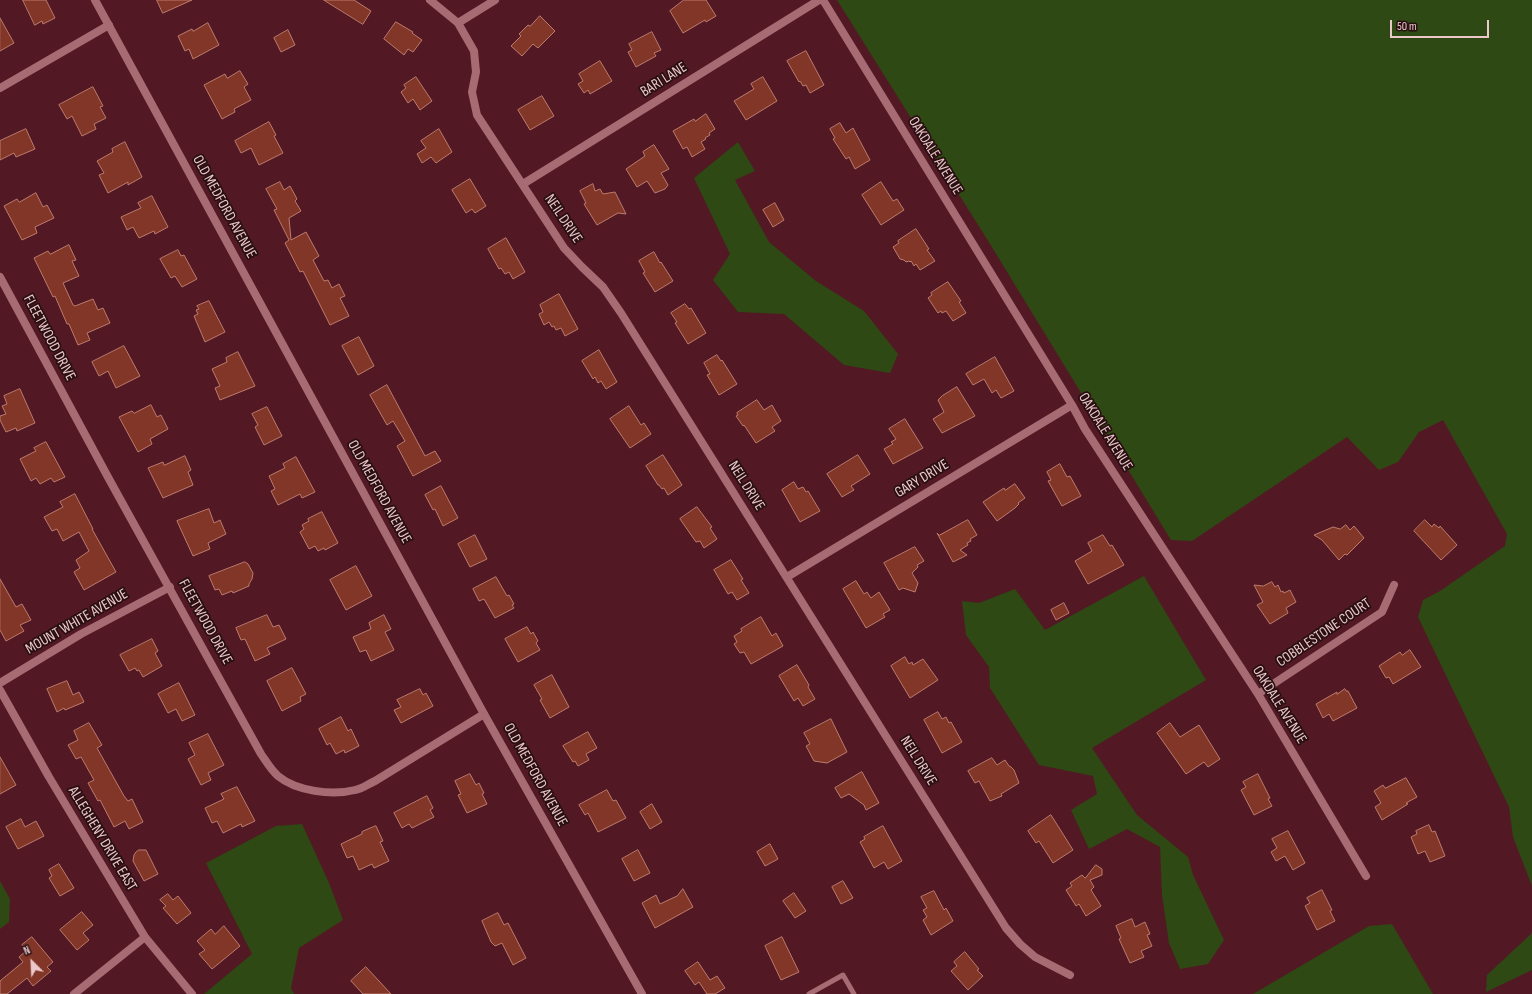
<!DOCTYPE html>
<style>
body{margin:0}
#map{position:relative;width:1532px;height:994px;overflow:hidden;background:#521924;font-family:"Sofia Sans Condensed",sans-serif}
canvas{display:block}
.north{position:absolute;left:12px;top:942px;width:40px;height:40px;-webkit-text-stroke:3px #280f12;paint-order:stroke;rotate:336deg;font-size:11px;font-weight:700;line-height:16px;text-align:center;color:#edc8cb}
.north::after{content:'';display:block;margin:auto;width:14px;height:18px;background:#edc8cb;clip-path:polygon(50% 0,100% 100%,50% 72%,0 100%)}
.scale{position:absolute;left:1390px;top:20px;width:99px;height:18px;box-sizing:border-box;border:2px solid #edc8cb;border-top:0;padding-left:5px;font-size:12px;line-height:14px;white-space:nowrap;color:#edc8cb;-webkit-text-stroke:3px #280f12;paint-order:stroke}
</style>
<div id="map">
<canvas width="1532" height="994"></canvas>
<div class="north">N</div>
<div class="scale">50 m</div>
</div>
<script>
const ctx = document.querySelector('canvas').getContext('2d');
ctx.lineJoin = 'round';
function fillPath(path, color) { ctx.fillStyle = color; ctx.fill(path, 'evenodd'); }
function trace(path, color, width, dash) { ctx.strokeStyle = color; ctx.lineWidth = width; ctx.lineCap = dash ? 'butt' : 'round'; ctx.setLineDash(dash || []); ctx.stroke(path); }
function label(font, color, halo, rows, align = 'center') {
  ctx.font = font + ' "Sofia Sans Condensed",sans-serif'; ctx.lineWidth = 3.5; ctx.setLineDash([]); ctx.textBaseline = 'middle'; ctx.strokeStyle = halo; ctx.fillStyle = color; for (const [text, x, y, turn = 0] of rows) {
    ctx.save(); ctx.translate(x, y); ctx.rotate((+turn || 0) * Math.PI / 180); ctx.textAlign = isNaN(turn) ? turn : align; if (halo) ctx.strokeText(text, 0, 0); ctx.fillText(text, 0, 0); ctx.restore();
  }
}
fillPath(new Path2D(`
 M837 0H1532V886L1513 837 1509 807 1418 617 1423 600 1440 591 1505 546 1507 534 1443 420 1419 432 1398 462 1379 470 1347 437 1192 541 1171 540 990 244Z
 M738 142 755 171 735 180 769 242 816 281 864 311 898 354 890 373 844 365 784 314 738 312 713 280 730 254 694 178Z
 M1144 576 1206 680 1092 748 1137 815 1188 857 1193 875 1224 940 1208 964 1180 969 1169 943 1162 895 1160 847 1127 829 1089 849 1071 810 1097 794 1093 776 1039 765 990 688 989 667 966 635 962 601 979 603 1015 589 1045 630Z
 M302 824 329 883 343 920 299 948 291 988 294 994H204L252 954 206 863 276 826Z
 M0 881 10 899 9 922 0 929Z
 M1392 924 1433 994H1253L1369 926Z
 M1532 931V970L1486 992 1487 975 1531 934Z`), '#2e4913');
const building = new Path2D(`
 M23 0H46L55 18 43 24 42 21 35 25Z
 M157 0H192L163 13Z
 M324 0H354L371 11 363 24Z
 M684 0H706L716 16 706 22 705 20 683 33 670 11Z
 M540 16 555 31 538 48 533 44 522 56 511 46 521 36 519 34 528 25 530 26Z
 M0 18 14 43 0 51Z
 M396 22 413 32 412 33 422 40 413 52 408 49 404 55 384 39Z
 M208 23 219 45 193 59 189 49 185 51 178 36 192 29 193 31Z
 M288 30 295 45 281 52 274 38Z
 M652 32 661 50 654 53 656 56 636 67 628 52 632 50 629 44Z
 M806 51 824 85 810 93 806 85 803 86 800 81 799 82 787 61Z
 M600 61 612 81 590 94 588 90 584 93 578 84 583 81 579 74Z
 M240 71 248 84 244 87 251 100 234 109 235 112 222 119 204 85 225 74 227 78Z
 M416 77 432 101 420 110 413 99 408 103 401 92 406 88 404 85Z
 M763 77 777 101 746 120 734 101 754 89 751 84Z
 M93 87 103 106 100 107 106 118 94 124 96 129 82 136 72 116 67 119 59 105Z
 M542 96 554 116 530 130 518 110Z
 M706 114 715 129 709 133 710 135 705 138 706 139 701 142 705 149 692 157 687 147 683 149 673 131 694 119 695 121Z
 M269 122 276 135 274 136 283 153 259 165 251 148 241 153 235 141Z
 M840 123 846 133 853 128 870 160 855 169 849 157 846 159 833 139 835 138 830 129Z
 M26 129 35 149 16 157 14 153 0 160V141Z
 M439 129 452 152 436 163 431 157 422 163 417 154 426 148 421 141Z
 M125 142 142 177 128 185V182L108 193 99 175 104 173 97 161 113 152 112 149Z
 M654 145 669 169 661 173 668 185 665 189 655 193 647 181 637 187 626 169 645 156 643 152Z
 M470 179 486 206 475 213 472 209 466 213 452 190Z
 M280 182 284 190 290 186 297 199 295 201 301 211 289 218 291 240 306 232 319 256 313 260 324 281 328 280 332 288 339 284 345 296 340 298 349 316 330 325 303 271 300 272 285 243 289 240 274 210 277 209 266 189Z
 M881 182 893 201 897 199 904 210 881 225 862 195Z
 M593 184 595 191 600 189 603 194 615 192 626 214 618 213 597 225 584 204 586 203 580 191Z
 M36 193 43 207 47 205 54 218 35 227 37 233 22 240 4 206 17 199 19 202Z
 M152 196 168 227 155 234 154 231 139 238 133 227 127 230 121 217 141 208 138 203Z
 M775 203 784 220 773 227 763 210Z
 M916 229 929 249 927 250 935 261 920 270 916 264 914 266 911 261 910 262 909 261 906 262 904 260 900 259 893 247 899 243 898 241Z
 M506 238 525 272 513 279 509 272 505 274 501 268 499 269 488 249Z
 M69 245 76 260 72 261 79 276 63 283 73 305 75 306 93 299 98 310 103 308 110 323 87 333 90 340 78 345 69 324H67L55 296 53 297 34 258 48 251 50 254Z
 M178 250 181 256 184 255 197 279 182 287 175 276 171 278 160 259Z
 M654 252 660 263 661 262 673 281 655 292 643 273 645 272 639 261Z
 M948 282 961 301 959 302 966 313 953 321 946 311 942 313 941 311 938 313 928 298 932 295 931 293Z
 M559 294 578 329 565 336 561 328 556 330 554 326 552 327 549 322 544 325 539 314 543 312 540 305Z
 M209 301 225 332 205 342 194 316 198 314 196 310 199 309 197 306Z
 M685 304 689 309 691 308 706 333 688 344 675 323 677 322 671 313Z
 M359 337 374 366 358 375 342 346Z
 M124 346 140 376 116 388 108 371 99 376 92 362Z
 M599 350 617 382 606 389 601 381 598 383 595 377 593 379 582 361Z
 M238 352 255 386 220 400 215 388 220 386 212 369 227 362 226 358Z
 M717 355 721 361 722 360 737 384 719 395 707 375 710 374 704 363Z
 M995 357 1014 391 1001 398 996 390 992 393 984 379 973 385 966 374Z
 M387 385 425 456 435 451 441 461 413 476 397 446 405 441 393 421 387 425 370 395Z
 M957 387 975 416 942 433 933 419 944 412 938 400 942 396Z
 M20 389 35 423 17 431 16 428 6 432 0 420V416L6 414 2 406 7 404 4 396Z
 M757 400 764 410 772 405 781 421 772 427 775 431 756 443 744 425 743 426 736 416 738 415 737 413Z
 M151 405 157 417 161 415 168 429 150 439 152 444 138 452 119 417 132 411 134 413Z
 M629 406 641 425 644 423 651 434 630 448 610 419Z
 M267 407 282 436 264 445 255 427 258 425 252 414Z
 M905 419 923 448 893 464 884 449 893 444 891 442 896 439 889 429Z
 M46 442 65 477 54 482 51 478 40 484 36 478 31 481 20 459 36 451 34 448Z
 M663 455 682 485 668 495 664 488 662 489 659 485H658L646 466Z
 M858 455 870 474 851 486 854 490 842 497 827 474Z
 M185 456 191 470 188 472 193 485 163 498 148 468 163 462 164 465Z
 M296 457 315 492 302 498 300 494 278 505 271 491 275 489 269 476 285 468 283 464Z
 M1060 464 1067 477 1070 476 1081 496 1062 506 1048 481 1051 480 1047 472Z
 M794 482 798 489 803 487 806 492 808 491 820 511 800 522 782 490Z
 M1015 484 1025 498 1018 503 1019 504 1015 508 997 521 983 502 1004 488 1005 490Z
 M441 486 458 518 443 526 435 509 433 510 425 495Z
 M75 494 93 529H92L116 572 84 590 74 572 80 568 76 560 89 551 79 532 63 541 57 529 52 531 44 517 63 507 60 502Z
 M697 507 712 527 710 528 717 539 704 548 700 541 696 542 680 519Z
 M209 509 214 523 220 520 226 534 208 543 210 549 193 556 177 521Z
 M322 512 338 543 325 550 324 548 318 551 315 546 309 549 300 532 304 529 302 525 309 521 308 519Z
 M968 520 977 535 970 539 971 541 967 543 968 545 960 550 967 555 953 562 937 533 939 535Z
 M1425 520 1432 527 1434 524 1439 528 1440 526 1457 545 1441 560 1414 531Z
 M1346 525 1350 530 1354 526 1364 538 1347 555 1345 554 1339 560 1322 540 1314 535 1333 527 1340 529Z
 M475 535 487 559 470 567 458 544Z
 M1103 535 1110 546 1112 545 1124 565 1088 584 1075 561 1092 551 1088 543Z
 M915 547 924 561 917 565 918 567 912 573 918 583 915 592 903 588 899 590 884 563Z
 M731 560 743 579 741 580 749 593 737 600 732 592 728 594 714 570Z
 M245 562 248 564 253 573 252 579 249 584V586L233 593 232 591 222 595 219 589 215 590 209 576Z
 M356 566 372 596 346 610 330 580Z
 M496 577 507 596 509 595 514 604 512 605 514 608 495 618 484 599 479 601 473 589Z
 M0 579 16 607 22 604 31 620 20 625 24 631 6 641 0 630Z
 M856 581 864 594 867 592 871 598 879 592 890 610 883 614 885 617 866 628 843 589Z
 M1272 582 1275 587 1278 585 1281 592 1283 591 1284 593 1290 590 1296 602 1286 608 1288 613 1270 624 1257 605 1263 602 1254 585 1263 586Z
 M1064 603 1069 613 1056 620 1051 610Z
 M267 615 273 627 279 625 286 639 267 648 270 654 255 661 245 639 241 640 236 628Z
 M384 615 391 629 385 632 394 650 371 661 366 650 360 652 353 637 371 629 369 623Z
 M761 617 772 636 776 633 783 646 751 664 744 652 740 653 734 644 737 642 734 636 742 631 741 629Z
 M527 627 531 634 533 632 538 641 536 643 540 650 518 662 505 639Z
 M152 639 158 651 155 653 162 666 143 677 139 670 137 671 135 668 129 671 120 655Z
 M1410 650 1421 667 1393 684 1389 677 1386 678 1379 666 1400 652 1402 655Z
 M905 657 909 664 912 662 913 665 923 659 938 680 910 698 891 666Z
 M797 665 809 685 808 687 815 699 803 706 798 698 794 701 779 676Z
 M292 668 306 694 300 697 301 701 282 711 267 681Z
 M552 675 569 707 550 718 540 700 542 699 534 685Z
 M67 681 73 695 79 692 84 702 65 710 64 708 57 712 47 689Z
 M179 683 195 715 182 721 176 709 168 713 158 694Z
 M420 689 423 695 426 693 433 706 401 723 394 710 401 707 397 700Z
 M1345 689 1346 691H1348L1357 708 1333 721 1329 714 1323 718 1316 704 1337 692V694Z
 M938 712 942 719 946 717 949 723 951 722 962 742 942 753 924 720Z
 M341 717 348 731 351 729 359 746 345 753 344 750 336 754 330 743 327 745 319 729Z
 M831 719 847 752 827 763 814 761 806 746 810 744 804 733Z
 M89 723 102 745 97 748 124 796 128 801 132 799 143 822 129 829 125 821 114 827 100 800 98 801 88 783 94 780 81 757 76 759 68 745 78 740 74 731Z
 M1170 723 1180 737 1199 725 1220 759 1208 767 1204 762 1186 774 1157 733Z
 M588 732 597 748 586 754 589 760 578 766 575 761 573 762 563 746Z
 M208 734 224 765 208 773 211 780 201 785 188 759 195 755 189 743Z
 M0 757 16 785 0 794Z
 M992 758 997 765 1005 760 1009 766 1011 767 1014 770 1019 783 1001 794 1002 796 990 801 979 781 975 783 968 771Z
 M862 772 879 803 866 810 864 805 849 794 841 798 835 788Z
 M470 774 476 785 479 783 484 793 482 794 487 804 467 813 458 795 461 794 455 781Z
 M1258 774 1270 798 1268 799 1272 806 1254 815 1241 790 1246 787 1243 782Z
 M1406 778 1417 797 1406 803 1408 804 1382 820 1375 807 1381 803 1374 791 1383 785 1385 788Z
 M237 787 255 821 242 827 241 824 223 833 217 821 212 823 205 808 224 799 221 794Z
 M607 790 613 801 616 800 626 818 598 832 588 813 585 815 579 805Z
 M427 796 433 808 430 810 434 817 412 828 409 824 402 828 394 813Z
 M652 804 662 822 650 829 640 812Z
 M1051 815 1073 850 1053 863 1039 841 1036 843 1028 831Z
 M21 819 25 827 36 821 44 836 18 849 6 827Z
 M1429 825 1432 832 1435 831 1445 856 1430 862 1425 851 1418 854 1411 837 1417 834 1416 831Z
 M376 826 383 841 380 842 389 861 374 868 372 864 359 870 353 856 347 858 341 844 362 834V832Z
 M883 826 902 861 888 869 884 862 874 868 860 842 865 839 864 837Z
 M1288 831 1305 863 1293 870 1285 856 1276 861 1271 852 1277 848 1272 839Z
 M770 844 778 859 765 866 757 852Z
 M139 850H146L158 874 144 881 133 861 134 855 136 852Z
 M638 850 650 873 634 881 622 859Z
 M59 864 74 888 60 896 49 878 52 876 49 870Z
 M1096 865 1102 869V875L1090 880 1094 887 1091 890 1101 906 1086 916 1079 904 1076 906 1066 890 1072 886 1070 883 1082 875 1085 878Z
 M843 881 853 898 841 904 832 887Z
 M683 889 693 907 655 928 642 903 656 895 660 904 677 896Z
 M1322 890 1332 910 1330 911 1335 921 1317 930 1305 906 1310 903 1307 898Z
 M934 891 944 910 946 908 953 921 931 935 923 920 927 917 923 910 927 908 921 897Z
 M794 893 806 911 795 918 783 901Z
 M168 894 173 900 178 896 191 913 177 924 163 908 166 906 160 900Z
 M82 912 93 925 83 933 89 940 77 950 60 930Z
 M498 913 504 925 508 923 526 958 513 965 502 943 495 946 491 942 482 921Z
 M1132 919 1135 927 1145 922 1150 934 1147 935 1152 946 1141 951 1144 957 1130 963 1119 939 1121 938 1116 926Z
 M224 926 240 946 212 969 199 954 205 950 197 941 211 929 215 934Z
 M32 937 53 962 47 967 51 971 33 986 27 978 7 994H0V981L23 962 19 957 27 950 22 945Z
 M782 937 799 972 781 980 765 946Z
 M965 952 979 969 977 970 983 976 968 990 951 971 957 966 954 962Z
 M698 962 710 980 717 976 725 988 715 994H707L699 982 695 985 685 971Z
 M366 967 391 994H363L351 981Z`);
fillPath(building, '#823628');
trace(building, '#bc7b6d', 1);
trace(new Path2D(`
 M809 994 843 975 854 994`), '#a76c73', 5);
trace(new Path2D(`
 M430 0 458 23 474 51 476 72 472 92 477 115 564 248 582 267 603 287 621 313 1006 928 1020 944 1035 957 1070 975
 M823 0 1072 405 1085 429 1258 694 1366 876
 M458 23 495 0
 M0 88 109 25
 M523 184 819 0
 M0 277 109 479 261 754C266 761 271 770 278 776 296 791 332 796 355 790 362 789 368 784 375 781L484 714
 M787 577 1072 405
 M0 683 81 634 170 587
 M0 690 49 777 145 937 192 994
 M1258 694 1382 612 1394 585
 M74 994 145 937`), '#a76c73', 8);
trace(new Path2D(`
 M95 0 484 714 642 994`), '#a76c73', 8);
label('15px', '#edc8cb', '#280f12', [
 ["BARI LANE",664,80,-32],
 ["OAKDALE AVENUE",935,156,58],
 ["OLD MEDFORD AVENUE",224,207,61],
 ["NEIL DRIVE",563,219,56],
 ["FLEETWOOD DRIVE",49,338,62],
 ["OAKDALE AVENUE",1105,432,58],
 ["GARY DRIVE",922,479,-31],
 ["NEIL DRIVE",746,486,58],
 ["OLD MEDFORD AVENUE",379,492,61],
 ["MOUNT WHITE AVENUE",77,622,-30],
 ["FLEETWOOD DRIVE",205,622,61],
 ["COBBLESTONE COURT",1324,633,-34],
 ["OAKDALE AVENUE",1279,705,58],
 ["NEIL DRIVE",918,761,58],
 ["OLD MEDFORD AVENUE",535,775,61],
 ["ALLEGHENY DRIVE EAST",102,839,59]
]);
</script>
